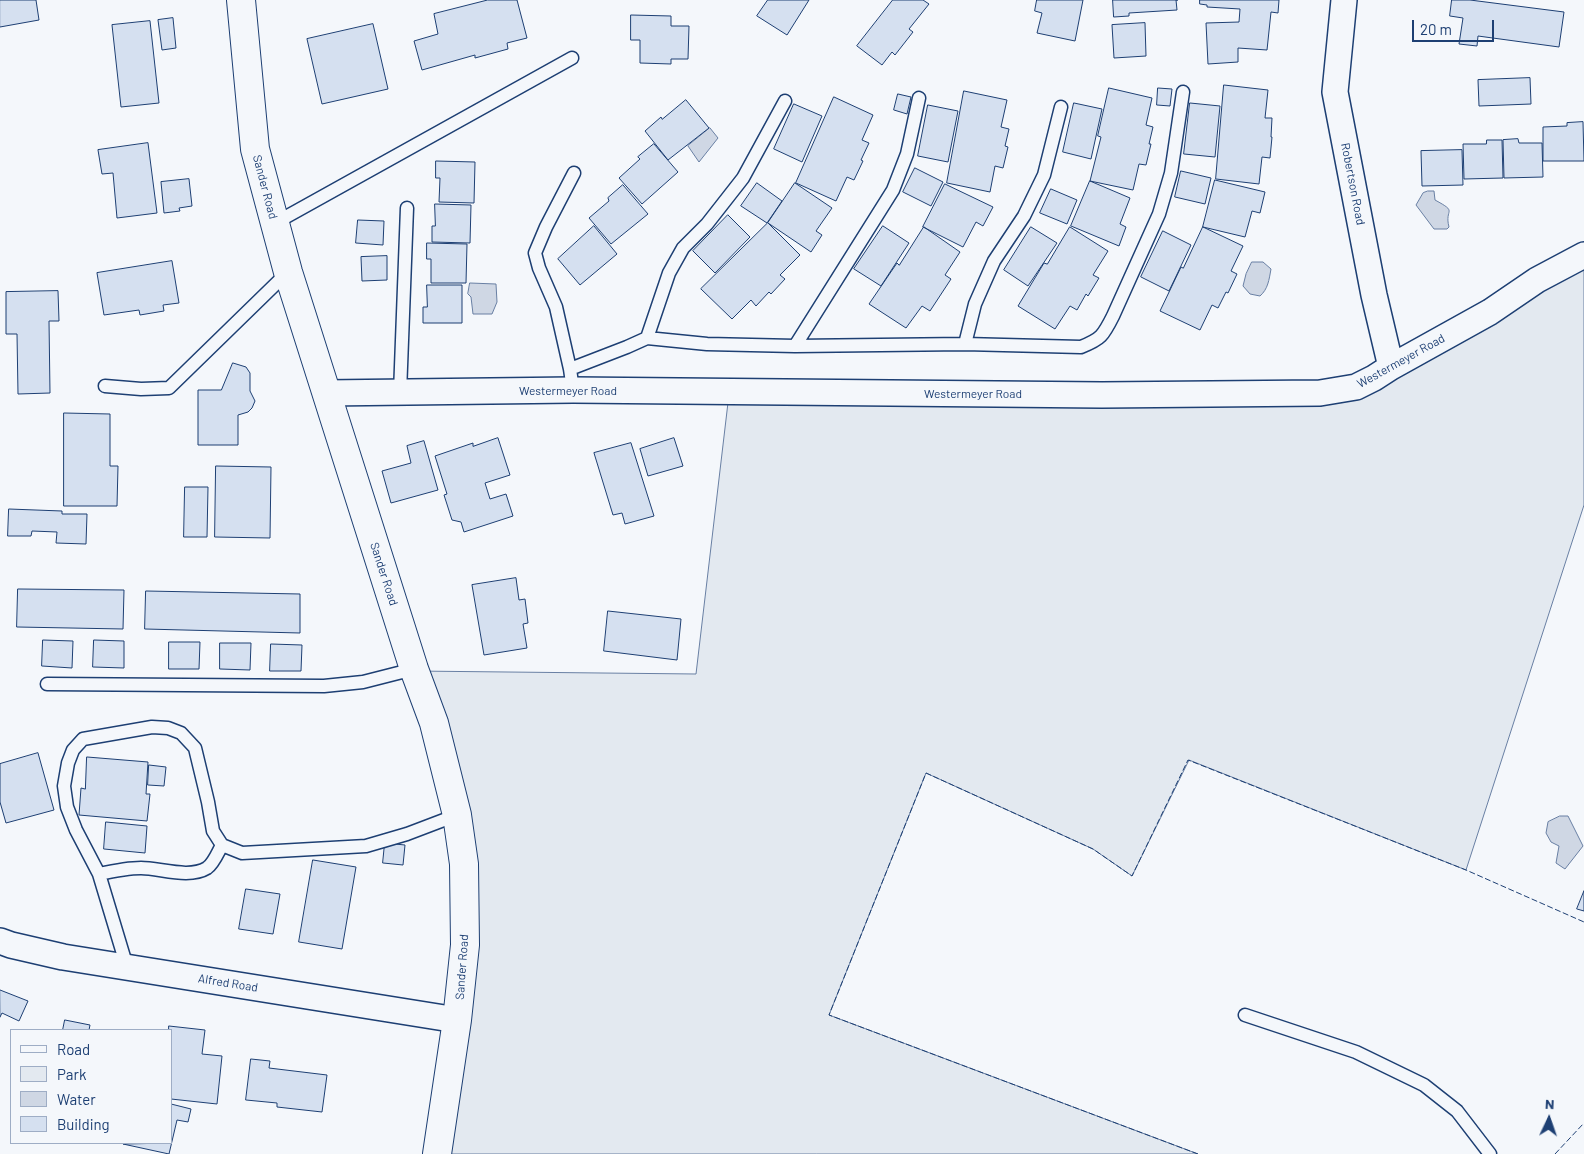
<!DOCTYPE html>
<style>
body{margin:0}
#map{position:relative;width:1584px;height:1154px;overflow:hidden;background:#f4f7fb;font-family:Barlow,sans-serif}
canvas{display:block}
.legend{position:absolute;left:10px;top:1029px;width:162px;height:115px;box-sizing:border-box;background:#f4f7fb;border:1px solid #9eadc5;margin:0;padding:6px 9px;list-style:none;font-size:15px;color:#1d3f73}
.legend li{display:flex;align-items:center;gap:10px;height:25px}
.legend b{width:25px;border:1px solid #9eadc5}
.north{position:absolute;left:1524px;top:1094px;width:50px;height:50px;-webkit-text-stroke:4px #f4f7fb;paint-order:stroke;rotate:3deg;font-size:14px;font-weight:700;line-height:20px;text-align:center;color:#1d3f73}
.north::after{content:'';display:block;margin:auto;width:18px;height:22px;background:#1d3f73;clip-path:polygon(50% 0,100% 100%,50% 72%,0 100%)}
.scale{position:absolute;left:1412px;top:20px;width:82px;height:22px;box-sizing:border-box;border:2px solid #1d3f73;border-top:0;padding-left:6px;font-size:15px;line-height:18px;white-space:nowrap;color:#1d3f73;-webkit-text-stroke:4px #f4f7fb;paint-order:stroke}
</style>
<div id="map">
<canvas width="1584" height="1154"></canvas>
<ul class="legend">
<li><b style="height:6px;background:#f4f7fb"></b>Road</li>
<li><b style="height:14px;background:#e3e9f0"></b>Park</li>
<li><b style="height:14px;background:#cfd7e4"></b>Water</li>
<li><b style="height:14px;background:#d5e0f0"></b>Building</li>
</ul>
<div class="north">N</div>
<div class="scale">20 m</div>
</div>
<script>
const ctx = document.querySelector('canvas').getContext('2d');
ctx.lineJoin = 'round';
function fillPath(path, color) { ctx.fillStyle = color; ctx.fill(path, 'evenodd'); }
function trace(path, color, width, dash) { ctx.strokeStyle = color; ctx.lineWidth = width; ctx.lineCap = dash ? 'butt' : 'round'; ctx.setLineDash(dash || []); ctx.stroke(path); }
function label(font, color, halo, rows, align = 'center') {
  ctx.font = font + ' Barlow,sans-serif'; ctx.lineWidth = 4; ctx.setLineDash([]); ctx.textBaseline = 'middle'; ctx.strokeStyle = halo; ctx.fillStyle = color; for (const [text, x, y, turn = 0] of rows) {
    ctx.save(); ctx.translate(x, y); ctx.rotate((+turn || 0) * Math.PI / 180); ctx.textAlign = isNaN(turn) ? turn : align; if (halo) ctx.strokeText(text, 0, 0); ctx.fillText(text, 0, 0); ctx.restore();
  }
}
const green = new Path2D(`
 M1584 255V505L1466 870 1189 760 1132 876 1093 849 926 773 829 1015 1198 1154H435L462 865 413 671 696 674 729 394H1322Z`);
fillPath(green, '#e3e9f0');
trace(green, '#687fa3', 1);
const water = new Path2D(`
 M710 128 718 138 699 162 688 146Z
 M1428 191H1434L1435 200C1459 213 1444 208 1449 227L1447 229H1434L1416 205 1423 193Z
 M1252 262H1263L1271 269C1269 280 1268 289 1260 296L1250 294 1243 286 1246 274Z
 M470 283 496 284 497 302 492 314H473L471 297 468 294Z
 M1560 816H1568L1583 846 1565 869 1556 863 1559 846 1551 842 1546 833 1548 822Z`);
fillPath(water, '#cfd7e4');
trace(water, '#687fa3', 1);
const building = new Path2D(`
 M0 0H36L39 20 0 27Z
 M488 0H517L527 38 507 43 508 49 475 58V55L422 70 414 41 438 34 434 14Z
 M768 0H809L787 35 757 16Z
 M893 0H923L929 4 909 29 913 32 895 55 892 52 882 65 857 46Z
 M1037 0H1083L1075 41 1037 33 1042 13 1035 11Z
 M1113 0H1178H1176L1177 10 1129 13V16L1114 17Z
 M1200 0H1279L1278 13 1271 12 1267 50 1238 48V62L1208 64 1206 23 1239 22 1240 9 1207 7V5L1200 4Z
 M1452 0H1470L1564 12 1559 47 1478 36 1477 46 1459 44 1463 18 1450 16Z
 M631 15 671 16V26H689L688 59H671V64L640 63V40H631Z
 M173 18 176 48 162 50 158 20Z
 M150 21 159 103 121 107 112 25Z
 M1145 23 1146 56 1114 58 1112 25Z
 M373 24 388 89 322 104 307 39Z
 M1530 78 1531 104 1479 106 1478 80Z
 M1224 85 1268 90 1265 118H1272L1271 137H1272L1270 158 1262 157 1259 184 1216 179Z
 M1109 88 1152 98 1146 125 1153 127 1149 144H1151L1146 165 1139 164 1133 190 1090 181 1101 137 1098 136Z
 M1158 88 1172 89 1170 106 1157 105Z
 M964 91 1007 100 1001 127 1009 129 1005 146 1008 147 1003 168 995 166 990 192 947 183Z
 M898 94 911 97 907 114 894 110Z
 M834 97 873 115 862 140 869 143 861 160 863 161 854 180 847 177 836 201 796 183Z
 M686 100 709 128 668 160 645 131 661 117 662 119Z
 M1074 103 1102 109 1091 159 1063 152Z
 M1190 103 1220 106 1215 157 1184 154Z
 M794 104 822 116 802 162 774 149Z
 M928 105 958 111 948 162 918 156Z
 M1583 122 1584 161H1543V127L1567 126V123Z
 M1518 139 1519 143H1542L1543 177 1504 178 1503 140Z
 M1487 140H1502L1503 178 1464 179 1463 144H1486Z
 M148 143 157 213 117 218 113 173 102 174 98 150Z
 M654 144 678 172 642 204 619 178 640 159 638 157Z
 M1462 150 1463 185 1422 186 1421 151Z
 M436 161 475 162 474 203 439 202 440 178H436Z
 M915 168 943 182 931 206 903 192Z
 M1181 171 1211 178 1205 204 1175 197Z
 M189 179 192 206 179 208 180 211 164 213 161 182Z
 M1215 180 1265 192 1260 213 1252 211 1245 237 1203 227Z
 M1090 181 1130 198 1120 224 1126 227 1119 246 1071 226Z
 M757 183 782 201 767 223 741 206Z
 M795 183 832 208 816 231 822 235 811 252 768 223Z
 M945 184 993 207 983 226 976 222 963 247 923 227Z
 M623 185 648 214 611 244 589 218 609 201 608 198Z
 M1051 189 1077 200 1067 224 1040 213Z
 M435 204 471 205 470 243 432 242V226H435Z
 M728 215 750 237 715 273 693 251Z
 M358 220 384 221 383 245 356 243Z
 M768 223 800 255 780 275 785 279 771 294 769 292 756 306 751 300 732 319 701 289Z
 M594 226 617 254 580 285 558 259Z
 M883 226 909 243 881 286 854 269Z
 M924 227 960 252 945 275 951 279 930 311 922 306 906 328 869 304 897 263 899 265Z
 M1031 227 1057 243 1028 286 1004 270Z
 M1070 227 1108 251 1093 275 1099 278 1088 296 1086 294 1077 310 1070 306 1055 329 1018 306 1044 263 1047 264Z
 M1203 227 1243 246 1231 271 1237 274 1228 293 1226 292 1218 308 1212 305 1200 330 1160 311 1181 267 1183 268Z
 M1163 231 1191 245 1169 291 1141 277Z
 M427 243 467 244 466 283H431V259H427Z
 M387 256V280L362 281 361 257Z
 M172 261 179 303 163 305 164 311 140 315 139 310 104 315 97 273Z
 M427 285H462V323H423V307H427Z
 M58 291 59 321H49L50 393 18 394 17 334H6V292Z
 M233 363 246 367 250 373V391L255 401 252 408 248 412 238 415V445H198V390H221Z
 M64 413 110 414V466H118L117 506H64Z
 M498 438 510 475 485 483 490 499 506 494 513 516 464 532 461 522 452 520 444 495 447 494 435 456 473 443V446Z
 M674 438 683 466 648 476 640 449Z
 M424 441 438 490 391 503 382 471 411 463 407 446Z
 M631 443 654 516 625 524 622 513 613 515 594 453Z
 M216 466 271 467 270 538 215 537Z
 M185 487H208L207 537H184Z
 M9 509 62 511V514H87L86 544 56 543 57 532 32 531 31 536H8Z
 M516 578 519 600 525 599 528 623 523 624 527 648 484 655 472 585Z
 M18 589 124 590 123 629 17 627Z
 M146 591 300 594V633L145 629Z
 M608 611 681 619 677 660 604 651Z
 M43 640 73 641 72 668 42 666Z
 M94 640 124 641V668L93 667Z
 M169 642H200L199 669H169Z
 M220 643H251L250 670 220 669Z
 M271 644 302 645 301 671H270Z
 M38 753 54 810 6 823 0 802V764Z
 M87 757 148 762 146 794H150L147 821 79 815 81 788 85 789Z
 M149 765 166 767 164 786 148 785Z
 M106 822 147 826 145 853 104 849Z
 M385 843 405 845 403 865 383 863Z
 M313 860 356 867 342 949 299 942Z
 M246 889 280 894 273 934 239 929Z
 M1584 891V911L1577 909Z
 M0 990 28 1001 19 1021 2 1013 0 1017Z
 M65 1020 90 1025 89 1030H63Z
 M169 1026 205 1030 202 1054 222 1056 217 1104 171 1099V1030H169Z
 M251 1059 270 1061 269 1068 327 1075 322 1112 277 1107V1103L246 1100Z
 M171 1104 191 1109 188 1122 177 1120 169 1154 123 1144 171 1143Z`);
fillPath(building, '#d5e0f0');
trace(building, '#1d3f73', 1);
const service = new Path2D(`
 M275 223 572 58
 M647 338 707 344 795 346 965 344 1081 347C1101 339 1103 336 1113 316L1159 214 1171 173 1183 92
 M965 344 975 304 994 261 1024 216 1044 175 1061 107
 M795 346 893 190 907 154 919 98
 M570 369 556 307 539 268 535 253 546 227 574 173
 M105 386 141 389 169 388 288 272
 M573 390 570 369 627 347 647 338 669 273 683 248 707 224 743 178 785 101
 M400 393 407 208
 M47 684 324 686 363 682 414 669
 M99 874C113 871 127 868 141 868 160 868 189 879 207 868 214 863 218 852 222 845
 M127 967 99 874 76 830 67 807 64 786 68 763 73 750 83 739 152 727 168 728 181 733 195 748 208 802 213 831 222 845 242 853 366 846 407 834 457 815
 M1245 1015 1356 1052 1424 1085 1457 1111 1490 1154`);
const minor = new Path2D(`
 M1344 0 1335 92 1374 295 1391 367
 M326 393 573 390 1102 395 1320 393 1356 387 1374 378 1391 367 1490 312 1537 280 1584 255
 M0 941 11 945 63 957 457 1020`);
const secondary = new Path2D(`
 M241 0 255 149 288 272 414 669 434 723 457 815 464 864 465 945 457 1020 437 1154`);
trace(service, '#1d3f73', 15);
trace(minor, '#1d3f73', 28);
trace(secondary, '#1d3f73', 30);
trace(service, '#f4f7fb', 12);
trace(minor, '#f4f7fb', 25);
trace(secondary, '#f4f7fb', 28);
trace(new Path2D(`
 M1198 1154 829 1015 926 773 1093 849 1132 876 1188 760 1466 870 1584 922
 M1555 1154 1584 1123`), '#1d3f73', 1, [6, 2.5]);
label('12px', '#1d3f73', '#f4f7fb', [
 ["Robertson Road",1353,184,79],
 ["Sander Road",265,187,75],
 ["Westermeyer Road",1401,361,-29],
 ["Westermeyer Road",568,391],
 ["Westermeyer Road",973,394],
 ["Sander Road",384,574,72],
 ["Sander Road",462,967,-86],
 ["Alfred Road",228,983,9]
]);
</script>
